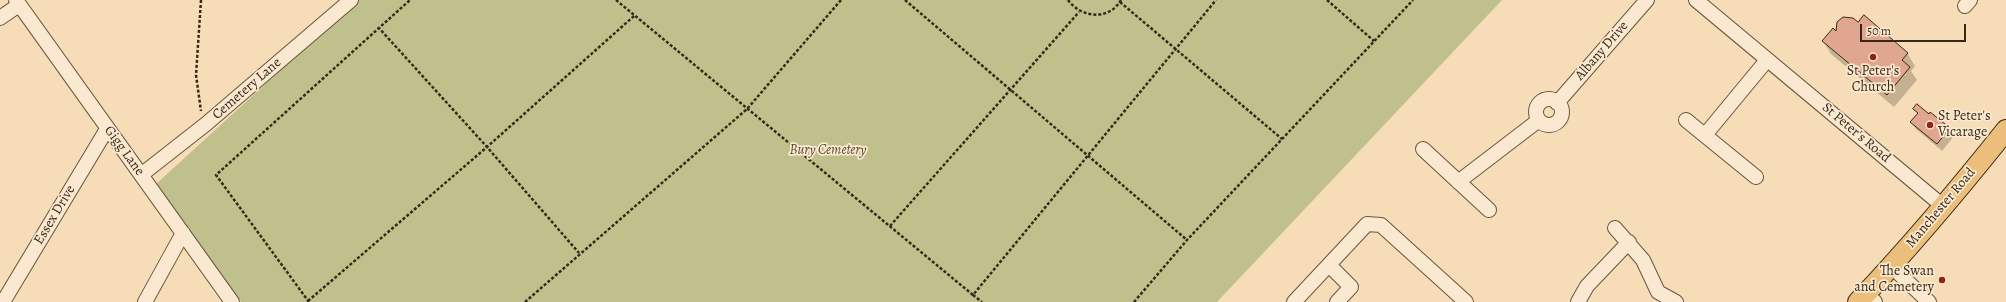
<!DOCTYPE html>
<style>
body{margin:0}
#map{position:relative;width:2006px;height:302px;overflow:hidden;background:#f7ddb7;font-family:Alegreya,serif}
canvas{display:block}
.scale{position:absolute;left:1860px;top:24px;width:106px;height:18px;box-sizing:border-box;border:2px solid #372817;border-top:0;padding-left:5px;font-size:12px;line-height:14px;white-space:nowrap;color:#372817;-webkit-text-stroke:3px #fae9d0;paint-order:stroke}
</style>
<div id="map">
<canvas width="2006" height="302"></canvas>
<div class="scale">50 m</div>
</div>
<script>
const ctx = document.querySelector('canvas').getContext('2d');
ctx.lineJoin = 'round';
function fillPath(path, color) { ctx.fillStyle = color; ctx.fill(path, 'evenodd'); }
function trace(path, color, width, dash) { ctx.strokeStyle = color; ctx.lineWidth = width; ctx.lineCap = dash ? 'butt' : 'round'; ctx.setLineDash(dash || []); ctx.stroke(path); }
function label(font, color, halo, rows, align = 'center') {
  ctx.font = font + ' Alegreya,serif'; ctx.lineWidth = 3.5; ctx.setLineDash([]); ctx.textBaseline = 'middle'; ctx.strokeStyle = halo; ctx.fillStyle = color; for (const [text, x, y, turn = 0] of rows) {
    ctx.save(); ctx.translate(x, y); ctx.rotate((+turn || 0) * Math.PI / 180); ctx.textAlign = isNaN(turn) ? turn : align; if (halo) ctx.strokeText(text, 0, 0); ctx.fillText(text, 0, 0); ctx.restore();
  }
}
fillPath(new Path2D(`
 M357 0H1502L1217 302H241L155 185Z`), '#c0c08c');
fillPath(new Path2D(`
 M1836 33 1907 53 1915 66 1911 71 1917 80 1894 107 1831 54 1823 41Z
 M1914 109 1929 115 1930 113 1950 129 1954 136 1942 151 1916 129 1911 122 1918 114Z`), '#0003');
const building = new Path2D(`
 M1864 15 1908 53 1902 60 1910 67 1887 95 1822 41 1833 28 1836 31 1837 22 1843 17 1853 18 1858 22Z
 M1917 104 1929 114 1930 112 1950 128 1937 144 1910 122 1918 113 1913 109Z`);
fillPath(building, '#e1a690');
trace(building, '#372817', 1);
const minor = new Path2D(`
 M16 0 232 302
 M1696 0 1944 207
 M1965 6 1970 0
 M0 18 19 5
 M1536 112a13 13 0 1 1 26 0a13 13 0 1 1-26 0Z
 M1557 103 1647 0
 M1686 120 1756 177
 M1705 135 1767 60
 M1423 149 1489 210
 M141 175 206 124 351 0
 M1458 182 1539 120
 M1615 228 1643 260 1658 292 1676 302
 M1329 265 1351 287 1337 302
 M1892 267 1929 302
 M1866 293 1875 302
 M3 302 107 129
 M145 302 183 233
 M1294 302 1367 224 1381 225 1466 302
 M1578 302 1587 286 1629 242`);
const highway = new Path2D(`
 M1858 302C1910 247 1959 189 2006 130`);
trace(minor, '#67553f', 16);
trace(highway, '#372817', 22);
trace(new Path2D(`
 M201 0 196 75 201 111
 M616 0 973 295 1216 0
 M905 0 1187 240
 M1068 0C1081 18 1109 21 1121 0
 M1327 0 1374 41
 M1120 2 1282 139
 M378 27 487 147 579 253
 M890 226 1079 12
 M973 295 982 302
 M308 301 487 147 634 16
 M309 302 216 175 410 0
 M525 302 747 109 841 0
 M1134 302 1187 240 1413 0`), '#372817', 2.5, [3, 2]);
trace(minor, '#fae9d0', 14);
trace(highway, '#ecbe7c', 20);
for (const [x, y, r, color] of [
 [1873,57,4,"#8f2418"],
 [1930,125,4,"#8f2418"],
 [1942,280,4,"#8f2418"]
]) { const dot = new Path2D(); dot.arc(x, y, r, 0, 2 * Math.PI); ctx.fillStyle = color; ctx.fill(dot); trace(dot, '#fae9d0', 1.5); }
label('14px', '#372817', '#fae9d0', [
 ["Albany Drive",1602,51,-49],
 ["Cemetery Lane",247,89,-41],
 ["St Peter's Road",1856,133,40],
 ["Gigg Lane",124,151,54],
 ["Manchester Road",1941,208,-50],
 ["Essex Drive",55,215,-59]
]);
label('14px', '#372817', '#fae9d0', [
 ["St Peter's",1873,72],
 ["Church",1873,88],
 ["St Peter's",1938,117,"left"],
 ["Vicarage",1938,133,"left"],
 ["The Swan",1934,272,"right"],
 ["and Cemetery",1934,288,"right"]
]);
label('italic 14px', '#594e34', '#fae9d0', [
 ["Bury Cemetery",828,151]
]);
</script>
